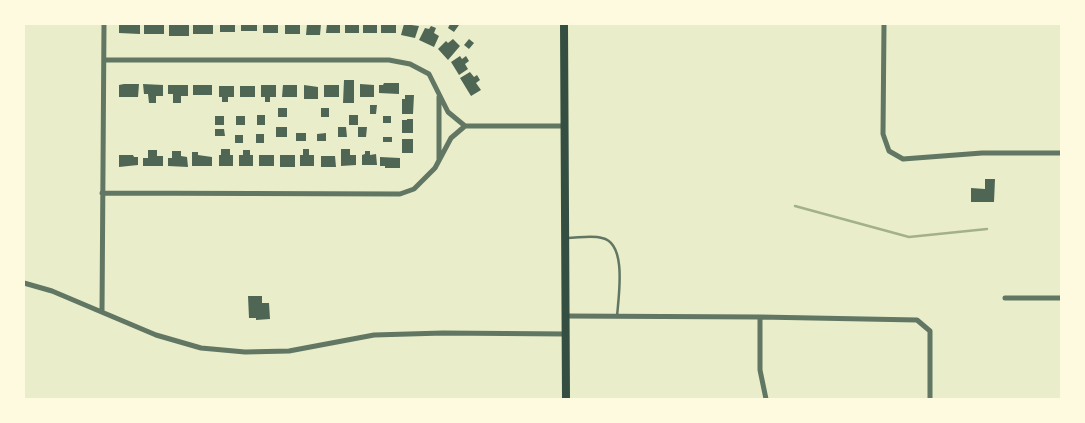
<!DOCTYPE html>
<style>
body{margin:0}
#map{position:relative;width:1085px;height:423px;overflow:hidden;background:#e9edc9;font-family:Inter,sans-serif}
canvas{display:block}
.frame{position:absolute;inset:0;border:25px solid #fefae0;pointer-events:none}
</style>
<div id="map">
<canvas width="1085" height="423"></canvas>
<div class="frame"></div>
</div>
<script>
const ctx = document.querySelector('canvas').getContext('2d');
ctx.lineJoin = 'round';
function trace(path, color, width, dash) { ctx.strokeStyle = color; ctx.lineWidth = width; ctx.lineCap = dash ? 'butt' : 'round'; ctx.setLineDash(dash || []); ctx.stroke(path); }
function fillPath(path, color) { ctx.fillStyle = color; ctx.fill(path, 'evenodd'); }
trace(new Path2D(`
 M795 206 909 237 987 229`), '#a3b18a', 2.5);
fillPath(new Path2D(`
 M119 24H140V34L119 33Z
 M144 24H164V34H144Z
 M174 24H189V36H169V25Z
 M193 24H213V34H193Z
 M220 24H235V32H220Z
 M241 24H257V31H241Z
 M263 24H278V33H263Z
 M285 24H300V34H285Z
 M307 24H321L320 35H306Z
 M327 24H340V33H326Z
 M345 24H359V33H345Z
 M363 24H377V33H363Z
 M381 24H396V33H381Z
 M404 24 419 26 415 38 401 35Z
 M450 24 459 25 454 32 448 28Z
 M431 26 436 28 434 33 439 36 434 47 419 40 425 28 429 29Z
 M453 39 460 46 448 60 438 49 446 41 448 43Z
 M469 39 474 43 469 49 464 45Z
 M460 56 462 59 466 56 469 61 465 64 468 69 459 75 451 62Z
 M470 72 474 77 477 75 480 80 476 83 481 90 471 96 460 78Z
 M344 80H354V103H343Z
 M384 83H399V94L379 93V85H383Z
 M124 84H139L138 97H119V85Z
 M143 84 163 85V96H156V103H149L148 94H144Z
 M360 84 374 85V97H360Z
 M168 85H188V96H181V103H173V94H168Z
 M193 85H212V95H193Z
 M261 85H276V97H270V102H265V97H261Z
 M283 85H297V97H282Z
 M304 85 318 87V99H304Z
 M324 85H339V97H324Z
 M219 86H234V97H228V102H222V97H219Z
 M240 86H255V97H240Z
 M405 95H414L413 114H402V99H405Z
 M370 105H377L376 114H370Z
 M278 108H287V117H278Z
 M321 108H329V117H321Z
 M257 115H265V125H257Z
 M349 115H358V125H349Z
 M215 116H224V125H215Z
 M236 116H245V125H236Z
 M383 116H391V123H383Z
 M407 119H413V133H402V120H407Z
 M276 127H287V137H276Z
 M338 127H346L347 137H338Z
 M358 127H367L366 137H358Z
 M215 129H224L225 136H215Z
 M296 133H306V141H296Z
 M326 133V141H317V134Z
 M256 134H264V143H256Z
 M235 135H243V143H235Z
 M383 137H392V142H383Z
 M402 139H413V153H402Z
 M221 149H230V155H233V166H219V155H221Z
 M303 149H309V155H314V166H300V155H303Z
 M341 149H350V155H356V165L341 166Z
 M148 150H157V156H163V166H143V158H148Z
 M243 150H250V155H253V166H239V155H243Z
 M172 151H181V156L187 157 188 167 168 166V158H172Z
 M365 151H370V155L376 154 377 165H362V155L365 154Z
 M192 152H198V155L212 157V166H192Z
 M119 155H133L134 157H138V165L119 167Z
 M259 155H274V166H259Z
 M280 155H295V167H280Z
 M321 156H335L336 167H321Z
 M380 157 400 158V168H385V166H380Z
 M985 179H995L994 202H971V188L985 189Z
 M248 296H262V303H269L270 319 256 320V318H249Z`), '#4f6655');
trace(new Path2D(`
 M567 238C578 238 592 235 602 238 628 243 618 299 617 317`), '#617663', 2.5);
trace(new Path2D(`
 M884 24 883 134 889 151 903 159 982 153H1061
 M104 60H389L410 64 429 74 448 112 465 126
 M465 126H565
 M439 159V97
 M102 193 400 194 414 189 435 168 451 138 465 126
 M24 283 52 291 156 335 201 348 245 352 289 351 374 335 443 333 566 334
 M1005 298H1061
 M102 312 104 24
 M566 316 760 317 917 320 930 331V399
 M760 317V370L766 399`), '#617663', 5);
trace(new Path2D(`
 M564 24 566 399`), '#344e41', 8);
</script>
